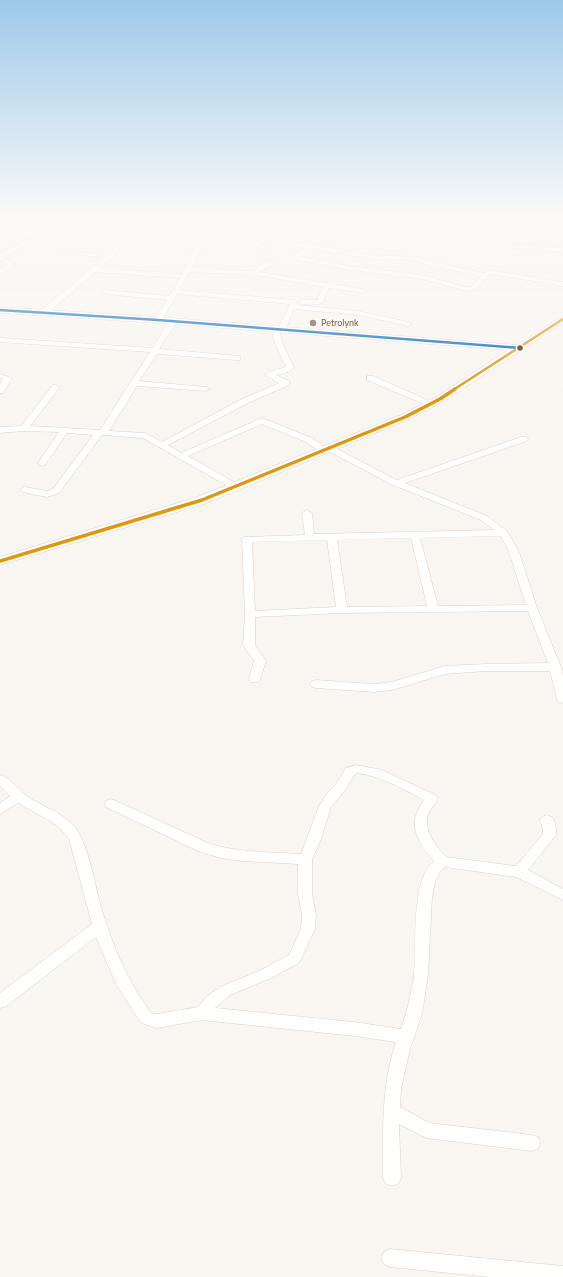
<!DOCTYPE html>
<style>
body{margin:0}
canvas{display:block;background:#f9f5f0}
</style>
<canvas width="563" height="1277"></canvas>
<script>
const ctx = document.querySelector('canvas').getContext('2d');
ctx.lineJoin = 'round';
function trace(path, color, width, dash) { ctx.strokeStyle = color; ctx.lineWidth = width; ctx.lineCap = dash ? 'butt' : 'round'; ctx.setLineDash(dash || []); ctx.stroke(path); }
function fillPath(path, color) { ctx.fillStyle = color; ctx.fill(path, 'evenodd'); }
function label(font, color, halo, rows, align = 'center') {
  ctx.font = font + ' Lato,sans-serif'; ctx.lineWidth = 3.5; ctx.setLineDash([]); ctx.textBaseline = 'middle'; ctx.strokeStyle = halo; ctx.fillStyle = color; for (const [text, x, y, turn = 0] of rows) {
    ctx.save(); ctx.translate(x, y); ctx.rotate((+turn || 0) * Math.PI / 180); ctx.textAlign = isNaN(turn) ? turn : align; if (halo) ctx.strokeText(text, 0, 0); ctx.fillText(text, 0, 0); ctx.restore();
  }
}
const street = new Path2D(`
 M0 222H5L0 225Z
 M59 222H67L3 258 16 264 0 275V270L8 264 0 261V254Z
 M148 222H155L144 231 128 239 111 258 100 268 182 274 204 231 211 222H217L210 231 192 268 253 271 262 264 272 260 275 262C271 266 265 268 260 272L364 289 367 291 364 293 329 288 323 303C315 305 309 305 301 304V300H317L323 287 255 275 190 272 179 290 294 300 298 302 296 305 358 311 408 322 412 324 408 326 358 315 294 309 285 331 279 330 283 344 294 368 288 372 276 375 289 381V385L248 403 168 445 181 453 262 418 312 438 326 448 330 446 333 447 397 480 521 437H527L528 439 527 441 405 483 487 516 507 531 519 552 537 608 561 667 563 676V703L559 702 557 699 550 671H486L445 674 392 690 374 692 316 688 312 687 310 684 312 681 316 680 374 684 392 682 445 666 486 664 548 663 528 611 342 613 255 617V645L266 661 259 682H251L249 679 254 661 243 645 245 614 242 539 244 537 305 535 302 513 307 510 312 513 314 534 494 530 481 520 393 485 328 451 324 454 306 442 262 424 188 456 239 485 241 487 239 489H233L143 438 102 435 59 493 47 497 22 492 20 490 25 487 46 491 53 489 93 435 67 433 45 465 42 466 38 463 59 432 24 431 0 433V427L21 426 53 385H56L60 387 30 426 100 430 150 352 0 342V338L153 348 170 319H173L177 321 159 349 240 356V360H237L157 354 139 381 206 387 210 389 206 391 137 386 109 431 145 433 162 442 242 399 279 383 265 375 269 372 286 367 275 344 271 329 275 327 278 329 290 304 177 294 162 320 158 322 154 320 167 300 105 294 101 292 105 290 169 296 180 278 95 272 47 314H41V310L104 258 62 252 59 250 60 249 107 255 124 237 140 229ZM501 536 509 552 526 605 438 606 420 538ZM411 538 427 606 347 607 337 540ZM327 540 336 607 255 611 252 542Z
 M218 222H226L269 249 264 250Z
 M268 222H276L301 239 302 240 300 243 373 255 417 257 433 262 484 273 489 270 563 282V286L491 274 474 290 466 291 422 279 350 270 294 259 292 258V256L304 248 295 246 293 244 295 240ZM311 249 373 259 416 261 431 266 481 276 470 287H466L422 275 350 266 300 256Z
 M321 222H329L331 224 328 226Z
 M372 222H379L381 224 378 226Z
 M516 245 563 248V252L514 248V246Z
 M0 374 12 378 3 393H0V384L3 379 0 378Z
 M367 376H373L436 404 435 406H429L367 380Z
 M356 765 382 770 437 796 438 799C436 804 432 807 429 812 422 829 435 845 446 857L516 866 543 834V830L540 820 542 817 547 815 552 817C555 822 557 828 556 835L528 870 563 889V900L516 877 445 867 440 872 435 881 432 898 428 975 422 1014 410 1049 401 1089 400 1107 429 1123 532 1135 538 1137 540 1143 538 1149 532 1151 426 1138 399 1124 401 1178 398 1184 392 1186 386 1184 383 1178C383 1132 381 1086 396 1042L354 1036 202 1020 157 1028 141 1023 116 984 96 937 5 1007 0 1008V993L92 924 69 839 59 827 52 822 18 803 0 814V803L10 796 0 786V775C11 778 19 790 28 797 43 807 62 812 74 826 89 844 95 887 102 910 113 947 126 977 148 1009L151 1013 157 1014 198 1007 206 997 220 987 261 970 289 955 301 929 302 915 298 894V864L242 861 221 858 198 851 106 807 105 804 106 801 111 799 116 801 208 843C238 853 270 852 301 854L319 806 328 792 336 784 346 768ZM357 773C381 776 403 789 424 800 406 824 417 841 434 861 410 881 417 946 414 975 411 993 407 1012 401 1029L354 1022 215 1008 230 995 271 978 299 963 315 929 316 915 312 894V859L320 842 331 807 345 790 355 774Z
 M390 1249 563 1266V1277H490L390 1267 384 1264 381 1258 384 1252Z`);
const secondary = new Path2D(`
 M0 307 158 317 517 345 563 316V323L444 401 409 419 207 503 0 565V557L197 497 401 415 436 397 508 350 158 323 0 313Z`);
trace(street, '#d7d1cb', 1);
trace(secondary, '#d9d2cb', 1);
fillPath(street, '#fefefd');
fillPath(secondary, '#fefefd');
trace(new Path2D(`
 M0 310 158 320 520 348`), '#0065bd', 2.5);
trace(new Path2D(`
 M453 390 563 319`), '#de970f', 2.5);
trace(new Path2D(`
 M0 561 202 500 405 417 440 399 455 389`), '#de970f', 3.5);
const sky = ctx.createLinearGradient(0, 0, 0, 401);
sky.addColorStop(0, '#9ec9e9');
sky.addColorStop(0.55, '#fcfaf8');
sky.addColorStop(1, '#fcfaf800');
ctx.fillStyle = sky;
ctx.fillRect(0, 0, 563, 401);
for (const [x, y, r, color] of [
 [313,323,4,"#a69286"],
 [520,348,3.5,"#7a5c4d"]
]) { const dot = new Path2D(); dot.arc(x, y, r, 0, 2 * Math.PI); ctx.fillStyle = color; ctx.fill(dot); trace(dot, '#fffaf3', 1.5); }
label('9px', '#7a5c4d', '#fffaf3', [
 ["Petrolynk",321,323]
], 'left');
</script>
